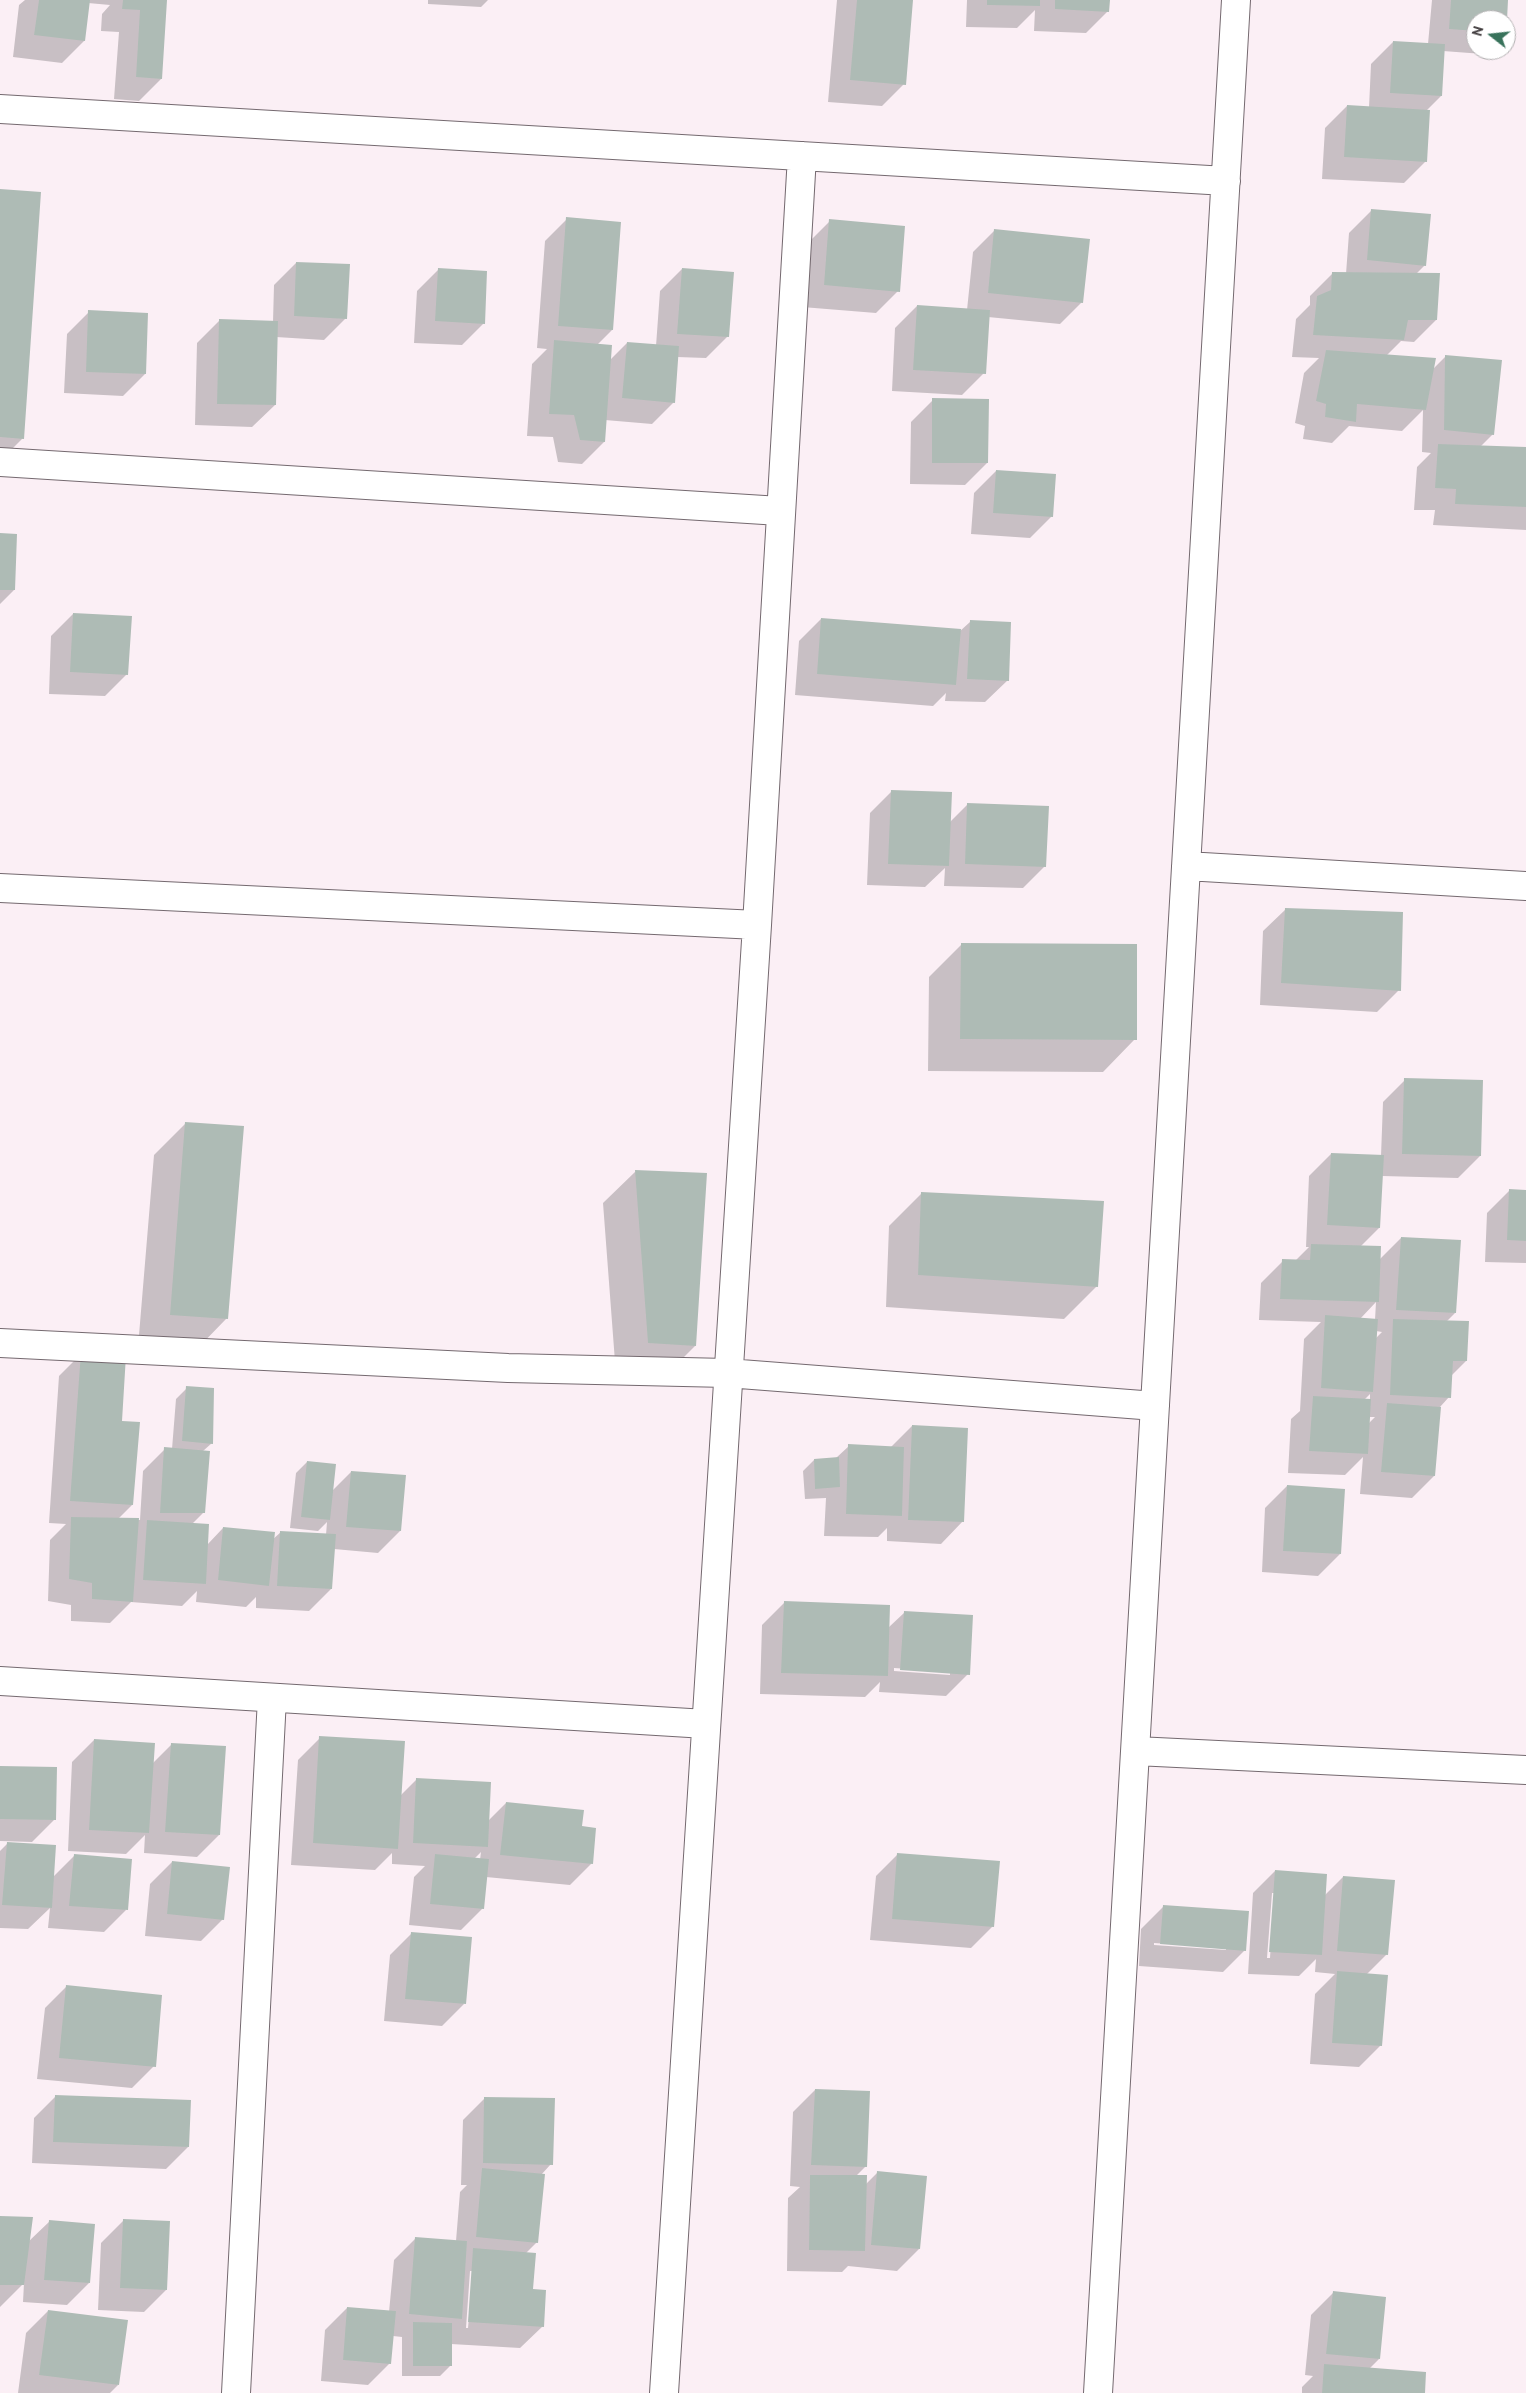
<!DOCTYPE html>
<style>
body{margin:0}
#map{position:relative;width:1526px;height:2393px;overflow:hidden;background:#fbeff5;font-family:"PT Sans",sans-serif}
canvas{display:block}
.north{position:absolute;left:1466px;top:10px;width:50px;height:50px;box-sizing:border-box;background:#fff;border:1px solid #b2b0b1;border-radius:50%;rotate:286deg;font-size:14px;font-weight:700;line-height:20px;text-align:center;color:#3f3a3c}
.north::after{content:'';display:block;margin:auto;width:18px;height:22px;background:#38725b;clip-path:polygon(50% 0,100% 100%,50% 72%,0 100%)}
</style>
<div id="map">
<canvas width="1526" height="2393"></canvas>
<div class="north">N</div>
</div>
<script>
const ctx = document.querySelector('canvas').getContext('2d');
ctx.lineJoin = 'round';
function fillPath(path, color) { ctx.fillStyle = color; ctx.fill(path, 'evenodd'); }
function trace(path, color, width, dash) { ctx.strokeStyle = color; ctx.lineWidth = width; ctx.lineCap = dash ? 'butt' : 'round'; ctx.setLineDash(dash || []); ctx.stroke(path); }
fillPath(new Path2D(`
 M25 0H166L161 79 139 101 114 99 119 32 101 31 102 14 110 5 88 3 84 41 62 63 13 57 19 5Z
 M428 0H488L481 7 428 4Z
 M837 0H912L904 84 882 106 828 102Z
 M967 0H1108V11L1086 33 1034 31 1035 10 1017 28 966 27Z
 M1432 0H1507L1506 20H1476V50H1487L1483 54 1443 51 1441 96 1426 111V161L1404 183 1322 179 1325 128 1347 106 1369 108 1371 64 1393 42 1428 44Z
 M0 190 23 438 0 461Z
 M1371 211 1425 265 1416 274 1436 320 1414 342 1401 341 1386 356 1433 369 1445 357 1493 434 1480 447 1526 448V530L1433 525 1435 510H1414L1417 467 1431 453 1422 452 1423 410 1402 431 1349 426 1332 443 1303 439 1305 426 1295 423 1304 373 1319 358 1292 357 1296 319 1310 305V296L1332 274H1346L1349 233Z
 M567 219 612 330 597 345 609 361 627 343 656 346 660 291 682 269 728 336 706 358 677 357 674 402 652 424 605 420 604 442 582 464 558 462 553 437 527 436 532 364 547 349 537 348 545 241Z
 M830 221 898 291 876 313 802 307 808 243Z
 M995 230 1082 302 1060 324 988 317 984 373 962 395 892 391 895 328 917 306 967 310 973 252Z
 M296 263 346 318 324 340 276 337 275 405 252 427 195 425 197 343 219 321 273 322 274 285Z
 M439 269 484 323 462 345 414 343 417 291Z
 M89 312 145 374 123 396 64 393 67 334Z
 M933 400 987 463 965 485 910 484 911 422Z
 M996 471 1052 516 1030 538 971 534 974 493Z
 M0 534 14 590 0 604Z
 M73 614 127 674 105 696 49 694 51 636Z
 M821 619 959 632 970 622 1008 680 985 702 945 701 946 693 933 706 795 695 799 641Z
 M892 791 950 822 968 804 1045 866 1023 888 944 886 945 868 925 887 867 885 870 813Z
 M1286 909 1399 990 1377 1012 1260 1005 1263 931Z
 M961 945 1135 1039 1103 1072 928 1071 929 977Z
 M1405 1080 1480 1156 1458 1178 1382 1176 1379 1228 1360 1247 1379 1260 1401 1238 1455 1313 1446 1322 1466 1361 1450 1377 1449 1397 1440 1407 1434 1476 1412 1498 1360 1494 1363 1457 1345 1475 1288 1473 1291 1419 1300 1411 1304 1339 1321 1322 1259 1320 1261 1283 1283 1261H1295L1309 1247H1306L1309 1176 1331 1154 1381 1156 1383 1102ZM1376 1302 1375 1320 1360 1319ZM1376 1331 1382 1332 1376 1338ZM1370 1394V1400H1364ZM1369 1417H1375L1369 1423Z
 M186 1123 227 1318 195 1351 138 1347 154 1155Z
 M636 1171 695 1346 663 1378 616 1375 603 1203Z
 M1509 1191H1526V1263L1485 1262 1487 1213Z
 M921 1194 1097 1286 1064 1319 886 1307 889 1226Z
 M81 1354 120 1422 132 1505 118 1519 140 1520 143 1471 165 1449H172L176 1399 187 1388 212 1443 203 1451V1513L192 1524 207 1545 223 1528 272 1540 281 1532 326 1535 327 1522 318 1531 290 1528 296 1473 307 1462 332 1491 351 1472 400 1531 378 1553 334 1549 331 1589 309 1611 256 1608V1597L246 1607 196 1602 197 1591 182 1606 131 1602 110 1623 71 1621V1605L48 1601 50 1540 66 1524 49 1523 59 1376Z
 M912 1426 963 1521 941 1544 887 1541V1528L878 1537 824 1536 826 1498 805 1499 803 1471 814 1460 836 1458 849 1446 891 1447Z
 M1287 1486 1340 1554 1318 1576 1262 1572 1265 1508Z
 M784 1603 888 1628 905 1612 968 1674 946 1696 879 1692 880 1682 865 1697 760 1694 762 1625ZM894 1668 950 1672V1675L894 1671Z
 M320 1738 400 1796 417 1779 488 1821 506 1803 580 1827 592 1863 570 1885 486 1877 483 1908 461 1930 409 1925 414 1877 425 1866 392 1864V1853L375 1870 291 1865 298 1760ZM481 1852 480 1860 474 1859Z
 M94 1740 152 1764 171 1745 219 1835 197 1857 144 1853 145 1835 126 1854 68 1851 72 1762Z
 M0 1767 54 1820 32 1842 0 1841Z
 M8 1843 52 1878 74 1856 126 1910 104 1932 48 1928 50 1908 28 1929 0 1928V1851Z
 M898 1854 993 1926 971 1948 870 1940 876 1876Z
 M172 1862 223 1919 201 1941 145 1936 150 1884Z
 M1275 1871 1325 1895 1343 1877 1387 1954 1367 1974 1381 2045 1359 2067 1310 2064 1315 1994 1335 1974 1315 1972 1316 1959 1299 1976 1248 1974 1253 1893ZM1272 1893H1274L1270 1958H1267Z
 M1163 1907 1245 1950 1223 1972 1139 1966 1141 1929ZM1154 1943 1226 1948V1950L1154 1945Z
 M412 1933 464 2004 442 2026 384 2021 390 1955Z
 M67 1986 154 2066 132 2088 37 2079 45 2008Z
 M815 2090 866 2166 855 2177 866 2184 878 2172 919 2249 897 2271 848 2266 842 2272 787 2271 788 2198 800 2187 790 2186 793 2112Z
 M56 2096 188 2147 166 2169 32 2163 34 2118Z
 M485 2098 551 2164 541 2175 537 2242 526 2253 532 2291 543 2326 520 2348 451 2344V2365L440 2376H402V2337L393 2336 390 2363 368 2385 321 2381 325 2330 347 2308 389 2312 394 2260 416 2238 456 2241 460 2192 467 2185H461L463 2120ZM470 2271H473L468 2328H466Z
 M0 2217 28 2242 50 2221 89 2283 67 2305 23 2302 24 2283 0 2307Z
 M123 2221 166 2290 144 2312 98 2310 101 2243Z
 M1333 2293 1379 2359 1369 2369 1423 2393H1302V2387L1313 2376 1305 2375 1311 2315Z
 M48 2311 118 2385 110 2393H18L26 2333Z`), '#0003');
fillPath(new Path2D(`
 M39 0H90L85 41 34 35Z
 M123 0H167L162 79 136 77 140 10 122 9Z
 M857 0H913L906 85 850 80Z
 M987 0H1040V6L987 5Z
 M1055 0H1110L1109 12 1055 9Z
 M1451 0H1508L1507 20H1476V31L1449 29Z
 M1393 41 1445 44 1442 96 1390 93Z
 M1347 105 1430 110 1427 162 1344 157Z
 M0 189 41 192 24 439 0 437Z
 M1371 209 1431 214 1426 266 1367 260Z
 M566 217 621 222 613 330 558 326Z
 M829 219 905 226 900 292 824 285Z
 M994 229 1090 239 1083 303 988 293Z
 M296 262 350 264 347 319 294 316Z
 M438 268 487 271 485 324 435 321Z
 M682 268 734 272 729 337 677 334Z
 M1332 272 1440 273 1437 320H1408L1404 340 1313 335 1317 296 1331 290Z
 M917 305 990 310 986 374 913 370Z
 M88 310 148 313 146 374 86 372Z
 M219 319 278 321 276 405 217 404Z
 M554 340 612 345 605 442 580 440 574 415 549 414Z
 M627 342 679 346 675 403 622 398Z
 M1326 350 1436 358 1426 410 1357 404 1356 422 1325 417 1326 404 1316 401Z
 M1445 355 1502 360 1494 435 1444 430Z
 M932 398 989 399 988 463H932Z
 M1438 444 1526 447V507L1455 504 1456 489 1435 488Z
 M996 470 1056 474 1053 517 993 513Z
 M0 533 17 534 15 590H0Z
 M73 613 132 616 128 675 70 672Z
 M821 618 961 629 956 685 817 674Z
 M970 620 1011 622 1009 681 967 679Z
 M891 790 952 792 949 866 888 864Z
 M967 803 1049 806 1046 867 965 864Z
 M1285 908 1403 912 1401 991 1281 983Z
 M961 943 1137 944V1040L960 1039Z
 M1404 1078 1483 1080 1481 1156 1402 1154Z
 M185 1122 244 1126 228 1319 170 1315Z
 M1331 1153 1384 1155 1380 1228 1327 1225Z
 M635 1170 707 1173 696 1346 648 1343Z
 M1509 1189 1526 1190V1241L1507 1240Z
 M921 1192 1104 1201 1098 1287 918 1275Z
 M1401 1237 1461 1240 1456 1313 1396 1310Z
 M1311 1244 1381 1246 1379 1302 1280 1299 1282 1259 1310 1260Z
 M1325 1315 1378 1319 1373 1392 1321 1388Z
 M1393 1319 1469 1321 1467 1361H1453L1451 1398 1390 1395Z
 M81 1352 126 1355 122 1421 140 1422 133 1505 70 1501Z
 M186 1386 214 1388 213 1444 182 1441Z
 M1313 1396 1371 1399 1368 1454 1309 1451Z
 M1387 1403 1441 1407 1435 1476 1381 1472Z
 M912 1425 968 1428 964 1522 908 1520Z
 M848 1444 904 1447 902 1516 846 1514Z
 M164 1447 210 1451 205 1513H160Z
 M839 1457 840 1487 815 1489 814 1459Z
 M307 1461 336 1464 330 1520 301 1517Z
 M351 1471 406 1475 401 1531 346 1527Z
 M1287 1485 1345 1489 1341 1554 1283 1551Z
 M71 1517 139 1518 133 1602 92 1599V1583L69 1579Z
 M147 1520 209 1524 206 1584 143 1580Z
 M223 1527 275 1532 269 1586 218 1580Z
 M280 1531 336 1534 332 1589 277 1586Z
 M784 1601 890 1605 888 1676 781 1673Z
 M904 1611 973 1615 970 1675 900 1670Z
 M319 1736 405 1741 398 1849 313 1843Z
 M94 1739 155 1743 149 1833 89 1830Z
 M171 1743 226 1746 220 1835 165 1832Z
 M0 1766 57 1767 56 1820 0 1819Z
 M416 1778 491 1782 488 1847 413 1843Z
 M506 1802 584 1810 582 1826 596 1828 593 1864 500 1855Z
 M7 1842 56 1845 52 1908 2 1905Z
 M897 1853 1000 1861 994 1927 892 1919Z
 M74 1854 132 1859 128 1910 69 1906Z
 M435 1854 489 1859 484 1909 430 1904Z
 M172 1861 230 1867 224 1920 167 1914Z
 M1275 1870 1327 1874 1322 1955 1269 1952Z
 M1343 1876 1395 1880 1388 1955 1337 1951Z
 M1163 1905 1249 1911 1246 1951 1160 1944Z
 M411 1932 472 1937 466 2004 405 1999Z
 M1337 1971 1388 1975 1382 2046 1332 2043Z
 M66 1985 162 1995 156 2067 59 2058Z
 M815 2089 870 2091 867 2167 811 2165Z
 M55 2095 191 2100 189 2147 53 2142Z
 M484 2097 555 2098 553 2165 483 2163Z
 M482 2168 545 2174 538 2243 476 2237Z
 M877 2171 927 2176 920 2249 871 2245Z
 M810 2175H867L865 2251 809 2250Z
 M0 2216 33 2217 24 2285H0Z
 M123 2219 170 2221 167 2290 120 2288Z
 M49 2220 95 2224 90 2283 44 2280Z
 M415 2237 467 2241 462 2319 409 2314Z
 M473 2248 536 2253 533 2289 546 2290 544 2327 468 2322Z
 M1333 2291 1386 2297 1380 2359 1326 2354Z
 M347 2307 396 2311 391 2364 343 2360Z
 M48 2310 128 2320 119 2385 39 2375Z
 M413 2322 452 2323V2366H413Z
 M1324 2364 1426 2372 1425 2393H1322Z`), '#aebbb5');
const street = new Path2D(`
 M0 109 1226 181
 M0 462 780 511
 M1186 866 1526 886
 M0 888 757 925
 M0 1343 508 1368 727 1373 1155 1406
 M0 1681 706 1724
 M1136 1751 1526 1770
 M236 2393 272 1698
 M664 2393 757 925 802 156
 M1098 2393 1236 0`);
trace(street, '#74696f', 30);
trace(street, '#fff', 28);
</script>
